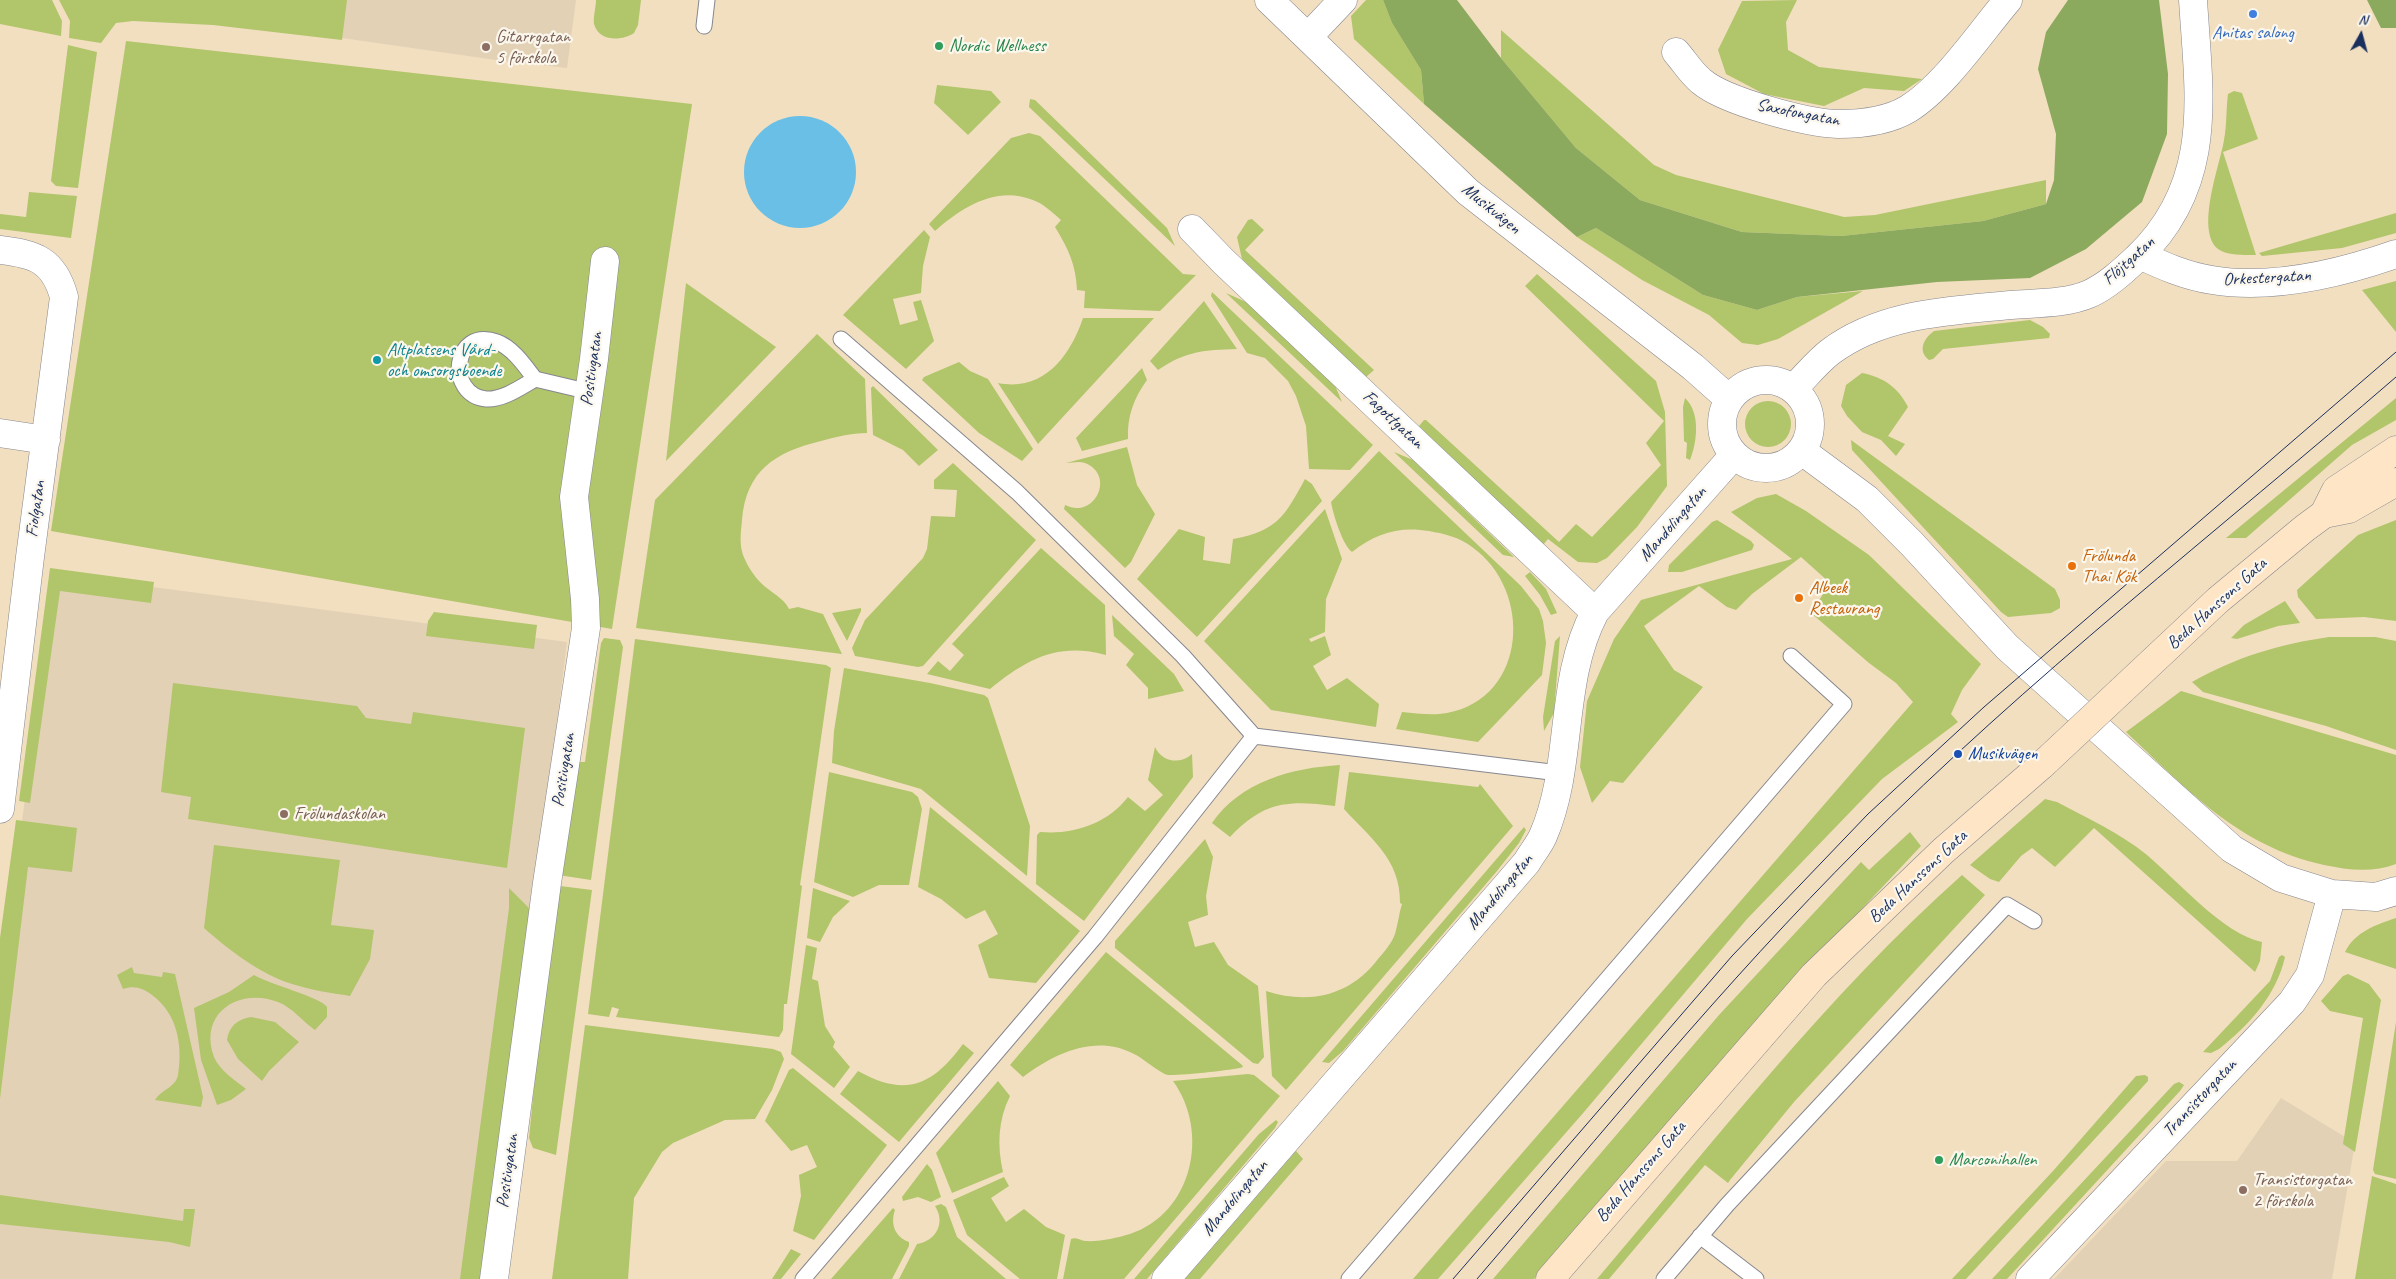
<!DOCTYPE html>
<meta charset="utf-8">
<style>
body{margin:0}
#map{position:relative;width:2396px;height:1279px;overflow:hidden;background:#f2dfc0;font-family:Caveat,sans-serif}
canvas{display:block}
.north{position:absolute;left:2336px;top:10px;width:50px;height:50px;-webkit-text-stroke:4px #fbf7ec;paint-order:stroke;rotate:7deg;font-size:14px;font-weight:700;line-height:20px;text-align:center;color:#1b2f5e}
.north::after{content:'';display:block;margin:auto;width:18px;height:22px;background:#1b2f5e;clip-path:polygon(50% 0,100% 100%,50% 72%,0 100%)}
</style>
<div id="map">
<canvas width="2396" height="1279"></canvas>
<div class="north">N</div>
</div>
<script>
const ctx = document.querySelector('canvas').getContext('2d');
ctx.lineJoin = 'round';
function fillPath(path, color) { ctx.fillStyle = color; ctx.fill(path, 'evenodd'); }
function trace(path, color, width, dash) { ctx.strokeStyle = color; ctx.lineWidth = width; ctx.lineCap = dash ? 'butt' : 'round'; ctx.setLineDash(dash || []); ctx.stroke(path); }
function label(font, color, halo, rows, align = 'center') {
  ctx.font = font + ' Caveat,sans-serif'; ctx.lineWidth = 4.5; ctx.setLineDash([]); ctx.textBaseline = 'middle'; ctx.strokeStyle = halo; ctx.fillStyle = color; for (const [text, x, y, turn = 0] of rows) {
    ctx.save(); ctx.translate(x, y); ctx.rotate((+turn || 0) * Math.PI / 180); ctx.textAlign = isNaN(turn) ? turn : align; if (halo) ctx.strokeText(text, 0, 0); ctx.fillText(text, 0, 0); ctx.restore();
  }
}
fillPath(new Path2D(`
 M133 0H576L567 68 496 60 307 33Z
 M55 574 567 642 488 1279H0V985Z
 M2281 1098 2355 1143 2332 1279H2054L2166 1161H2237Z`), '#e3d1b6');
fillPath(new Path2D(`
 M0 0H52L62 21 61 36 0 24Z
 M59 0H347L342 40 213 25 133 21 116 23 101 43 69 38 70 21Z
 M596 0H641L638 25 634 33C622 41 599 42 594 24 593 17 596 7 596 0Z
 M1366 0H1383L1392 23 1421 70 1424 104 1354 39 1351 16Z
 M1797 0 1786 22 1788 50 1819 67 1922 79 1904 91 1864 88 1824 106 1764 94 1726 74 1718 50 1742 1Z
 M1501 30 1654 165 1676 175 1844 217 1875 215 2046 180V204L1983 221 1841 236 1742 232 1640 200 1576 148 1501 58Z
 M126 41 692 104 612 629 51 531Z
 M68 45 97 52 78 188 56 186 51 181Z
 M937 85 991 91 1001 102 968 135 934 103Z
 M2234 91 2242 93 2258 139 2223 152 2256 255C2246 255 2227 256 2218 249 2195 230 2220 165 2224 140 2227 125 2226 109 2228 94Z
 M1030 99 1035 100 1167 228 1175 246 1029 107Z
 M1029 133 1040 136 1183 274 1196 275 1160 311 1084 308 1085 291 1077 290C1076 265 1068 248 1055 227L1061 220C1053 213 1044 204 1033 200 996 185 961 208 935 231L929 224 1011 138Z
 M29 192 77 196 71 238 0 229V214L26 217Z
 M2396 213V233L2342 248 2262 256 2259 253Z
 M1252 219 1264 230 1245 250 1374 370 1366 377 1242 259 1237 237 1248 220Z
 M1596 228 1703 295 1757 310 1797 297 1863 291 1778 339 1758 345 1742 343 1709 315 1642 280 1577 237Z
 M924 230 930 237 923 266 921 293 893 299 900 325 918 320 913 302 921 300 934 341 906 369 843 315Z
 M1537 274 1656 381 1665 412 1667 486 1637 527 1607 558 1597 563 1578 562 1548 539 1543 545 1419 426 1424 420H1426L1559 542 1576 524 1592 537 1661 465 1646 443 1664 421 1525 286Z
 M2396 281V332L2362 290Z
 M686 283 776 347 666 461Z
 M1212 292 1373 445 1350 470 1309 469 1306 426 1296 396 1288 381 1265 358 1247 353 1211 296Z
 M1226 293 1246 302 1334 383 1342 402Z
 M1204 301 1237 349C1204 350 1186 351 1158 370L1150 361Z
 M1083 318H1154L1038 444 998 383C1043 392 1070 357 1083 318Z
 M2030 320 2043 327 2050 334 2049 338 1943 349 1933 359 1929 360C1917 351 1924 338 1934 331Z
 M817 334 865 379 867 433C851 433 836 437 821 441 775 452 746 471 742 520 741 532 739 543 743 555 747 565 753 575 761 583 771 593 783 597 789 609L798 607 823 614 842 654 636 628 655 500Z
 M959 362 970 371 988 379 1033 449 1022 461 979 433 922 380 924 377Z
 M1142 368 1147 380C1134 398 1127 416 1128 439L1082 451 1076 438Z
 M1862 373C1883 377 1898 387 1908 407L1888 436 1905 444 1896 456 1881 440 1862 432 1847 416 1841 406 1846 385Z
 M873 386 938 450 919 466 903 450 873 435 871 388Z
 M1685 398C1701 413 1697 443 1690 460L1686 458 1687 443 1684 441 1683 407Z
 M2396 398V420L2352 445 2246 538H2226Z
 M1745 424a23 23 0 1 1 46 0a23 23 0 1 1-46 0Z
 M1851 440 2055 589 2060 600V608L2051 613 2008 617 2001 612 1852 450Z
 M1127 447 1137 485 1155 514 1131 562 1125 568 1064 509 1065 505C1095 520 1116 475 1085 463 1079 461 1072 463 1066 463Z
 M1379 451 1521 586 1539 609 1543 621 1546 643 1542 675 1478 742 1396 729 1402 712C1417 713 1430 716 1447 713 1528 698 1533 590 1472 547 1459 537 1445 534 1429 531 1399 526 1376 533 1352 552 1343 546 1333 514 1331 502Z
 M1394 452 1413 460 1514 557 1503 555Z
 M953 463 1036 540 923 666 918 667 855 656 852 648 865 620 923 558 927 549 931 516 955 517 957 490 934 489V480Z
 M1305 479 1312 484 1322 501 1197 637 1137 579 1179 529 1205 537 1203 560 1230 564 1233 539C1277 531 1285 516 1305 479Z
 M1776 494 1806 511 1869 555 1981 664 1962 690 1951 714 1958 722 1882 779 1747 919 1584 1112 1438 1279H1413L1913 702 1896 683 1869 663 1811 613 1830 583 1801 557 1752 594 1736 610 1727 607 1699 586 1644 626 1674 670 1703 687 1623 783 1610 781 1592 803 1580 767 1587 701 1614 639 1641 600 1792 559 1731 512 1757 498Z
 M1325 509 1342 559 1326 599 1325 632 1309 639 1311 642 1325 636 1331 655 1313 666 1327 690 1347 678 1379 704 1376 727 1271 710 1204 641Z
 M1717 520 1751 541 1754 545 1752 550 1682 572H1668L1669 565 1712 522Z
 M2396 520V621L2364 617 2316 619 2298 597 2297 590 2358 535Z
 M1041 548 1105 605 1106 655C1058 642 1027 659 990 689L927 674 938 661 950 671 964 655 952 644Z
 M50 568 154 582 151 603 60 591 30 803 19 801Z
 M1530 572 1546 589 1557 613 1551 615 1540 595 1525 576Z
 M2285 601 2300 623 2278 626 2237 639 2231 638 2244 625Z
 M861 608V611L847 641 832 613Z
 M434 612 537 625 534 649 426 636 428 621Z
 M1112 615 1174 674 1184 691 1148 699V688L1126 665 1134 654 1114 636Z
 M1560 636 1554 713 1544 731 1543 717 1555 641Z
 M2329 637H2375L2396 641V750L2326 726 2203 692 2192 682C2236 657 2280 644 2329 637Z
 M604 638 620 640 623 647 591 880 558 875 577 762H585L601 643Z
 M635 639 826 665 831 668 800 885 802 886 787 1004H784L783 1030 779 1037 616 1017 619 1009 612 1007 609 1017 588 1014Z
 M844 668 930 683 984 695 988 698 1030 826 1027 876 921 789 832 763 834 731Z
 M173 683 357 706 366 718 411 724 413 712 525 728 507 868 188 819 191 797 161 792Z
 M2181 691 2396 755V864C2372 873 2348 870 2324 865 2238 846 2188 790 2126 732Z
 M1155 747C1162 762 1180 765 1192 754L1193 777 1084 921 1036 884 1037 835 1040 832C1073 835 1107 824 1128 797L1145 811 1163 795 1148 780Z
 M1340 765 1335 806C1288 800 1264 801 1230 837L1212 823C1241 781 1292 768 1340 765Z
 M829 772 912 792 918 797 922 809 909 885H879L853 897 814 882Z
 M1349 772 1478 787 1480 784 1513 826 1286 1090 1272 1076 1266 991C1309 1005 1350 996 1378 959 1384 952 1392 943 1395 934 1398 924 1399 913 1402 904L1400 903C1401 859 1369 837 1344 809Z
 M2045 799 2057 802C2087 818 2120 833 2147 855 2178 881 2223 934 2262 942L2260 961 2255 972 2094 828 2055 867 2032 848 2021 856 1999 882 1990 879 1970 865Z
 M930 807 1080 931 1036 983 989 978 978 945 998 934 985 910 966 919 941 899 918 887Z
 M16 820 77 828 72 872 28 867 0 1099V938Z
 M1524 827 1526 830 1519 843 1497 871 1343 1051 1329 1063 1322 1062Z
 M1910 832 1921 846 1761 1016 1534 1279H1493L1719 1015 1861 862 1869 870Z
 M1205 839 1213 857 1206 896 1208 915 1188 922 1195 947 1214 942 1228 965 1258 986 1264 1057 1258 1064 1253 1063 1115 948V941Z
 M214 845 340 860 331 925 374 930 370 959 350 996C331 993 311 990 292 984 260 974 229 950 204 928Z
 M1962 875 1985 895 1794 1102 1730 1180 1728 1183 1705 1165 1609 1279H1597C1713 1143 1828 994 1962 875Z
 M560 886 592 890 556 1155 533 1148 529 1138 553 894Z
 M509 888 536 915 487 1279H460L509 908Z
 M813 888 850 901 833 917 820 942 807 938Z
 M2396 918V969L2345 952C2355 932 2375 925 2396 918Z
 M806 945 817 948 812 979 818 981 825 1026 835 1042 833 1047 850 1067 834 1088 791 1054Z
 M1106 952 1242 1065 1243 1067C1236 1070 1176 1076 1168 1075 1159 1073 1142 1057 1132 1053 1095 1034 1053 1054 1023 1077L1010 1065Z
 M2282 955 2285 957C2276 996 2249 1025 2219 1049L2211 1053 2203 1052 2270 981 2279 957Z
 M132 967 134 973 162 977 163 972 175 974 203 1097 201 1107 155 1100C161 1090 176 1087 178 1075 183 1045 177 1013 152 995 143 988 134 985 123 989L117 975Z
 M2348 974 2369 984 2381 1000 2355 1152 2343 1144 2363 1018 2330 1011 2321 1001 2343 976Z
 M254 975C269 984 320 997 327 1007V1017L315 1030C302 1021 293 1008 278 1002 239 987 198 1013 214 1057 219 1070 236 1081 246 1089L231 1100 217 1105 201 1060 194 1008 229 992Z
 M251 1017 275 1022 299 1042 269 1071 262 1081 238 1059 227 1040C229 1026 238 1019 251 1017Z
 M2396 1022V1179L2375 1174 2373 1170Z
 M585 1025 773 1049 781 1052 784 1059 772 1090 755 1119 725 1120 673 1143 662 1152 634 1198 628 1279H552Z
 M963 1044 974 1053 899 1142 840 1094 858 1071C906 1098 933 1085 963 1044Z
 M793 1068 887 1145 814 1240 793 1231 801 1196 799 1175 817 1167 807 1145 791 1151 765 1121 789 1070Z
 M1248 1074 1254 1075 1280 1096 1124 1279H1063L1071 1239C1076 1237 1079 1240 1085 1241 1100 1242 1116 1238 1130 1234 1193 1213 1210 1132 1173 1081Z
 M2145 1075 2148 1077V1081L1966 1279H1952L2053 1171 2136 1076Z
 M998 1081 1010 1096C998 1120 997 1146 1003 1172L952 1193 936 1153Z
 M2179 1082 2184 1085 2180 1091 2007 1279H1992L2174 1084Z
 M1276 1120 1278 1122 1275 1128 1147 1279H1134L1259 1134Z
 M1296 1151 1303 1159 1200 1279H1185Z
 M927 1164 932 1170 941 1197 931 1202 918 1197 903 1201 902 1197Z
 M2372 1176 2396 1184V1279H2355Z
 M1004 1177 1009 1186 991 1198 1006 1222 1024 1209 1046 1227 1065 1235 1057 1279H1020L967 1235 953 1200Z
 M0 1195 183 1221 184 1209H195L190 1247 169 1242 0 1224Z
 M941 1204 946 1207 957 1237 1006 1279H899L917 1244C936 1241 946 1223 935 1206Z
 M893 1208 895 1210C890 1224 895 1237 909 1242V1246L892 1279H831Z
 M791 1249 801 1254 781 1279H772Z`), '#b1c56a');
fillPath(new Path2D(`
 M1383 0H1457L1501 58 1576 148 1640 200 1742 232 1841 236 1983 221 2046 204 2054 180 2056 134 2038 69 2046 32 2068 0H2159L2168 74 2167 134 2142 202 2086 249 2030 278 1937 282 1797 297 1757 310 1703 295 1596 228 1577 237 1424 104 1421 70 1392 23Z
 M2367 0H2396V28H2381Z`), '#8caa5e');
fillPath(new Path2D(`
 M744 172a56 56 0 1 1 112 0a56 56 0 1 1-112 0Z`), '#69bfe6');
const lane = new Path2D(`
 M704 26 707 0
 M841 339 1017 492 1183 656 1254 736
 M535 379C525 366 513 348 497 342 452 326 446 395 486 399 503 400 521 387 535 379L590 392
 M1700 1236 1756 1279
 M803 1279 1095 937 1254 736 1559 773
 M1349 1279 1844 704 1791 656
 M1664 1279 1727 1205 2007 905 2034 921`);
const street = new Path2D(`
 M1269 0 1468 192 1693 367 1729 399
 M1308 37 1343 0
 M1676 52C1684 61 1691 73 1701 81 1724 101 1806 123 1838 124 1860 124 1888 121 1908 109 1944 87 1980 33 2008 0
 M1192 229 1224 262 1595 612
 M0 250C35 254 54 260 64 297L30 557 0 809
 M2140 255C2163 266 2186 276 2212 280 2272 290 2339 274 2396 254
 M1722 424a44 44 0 1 1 88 0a44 44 0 1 1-88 0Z
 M1793 389C1805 377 1817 362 1830 352 1882 313 1949 311 2011 305 2035 303 2066 304 2089 294 2107 286 2123 271 2137 258 2215 184 2199 96 2193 0
 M0 433 46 440
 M1802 451 1867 499 1912 544 2007 647 2232 849 2281 878 2332 894 2376 897 2396 891
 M494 1279 547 883 586 628 585 599 574 497 594 359 605 261
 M1166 1279 1527 862C1532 853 1539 845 1543 836 1574 765 1558 682 1595 612L1734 455
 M2030 1279 2292 1002 2310 975 2332 894`);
const secondary = new Path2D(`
 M2324 514 2336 490 2396 450
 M2122 690 2218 600 2305 528 2324 514 2349 509 2396 482
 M1550 1279 1814 975 1943 851 2043 764`);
trace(lane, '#86878f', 17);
trace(street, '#86878f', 29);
trace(secondary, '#86878f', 29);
trace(lane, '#fff', 15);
trace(street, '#fff', 28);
trace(secondary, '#fde5c5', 28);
trace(new Path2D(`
 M1453 1279 1732 956 1868 814 1984 707 2396 352
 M1477 1279C1602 1133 1724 983 1860 847 2027 679 2217 532 2396 377`), '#1b2f5e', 1);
const secondaryBridge = new Path2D(`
 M2043 764 2122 690`);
trace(secondaryBridge, '#86878f', 29, []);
trace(secondaryBridge, '#fde5c5', 28);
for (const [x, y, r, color] of [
 [2253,14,5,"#3f7fe0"],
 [939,46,5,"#2e9e5b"],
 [486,47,5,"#8d6e63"],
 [377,360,5,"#0f9aa8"],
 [2072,566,5,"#e8710a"],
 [1799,598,5,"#e8710a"],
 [1958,754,5,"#1a4fb4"],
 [284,814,5,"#8d6e63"],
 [1939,1160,5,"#2e9e5b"],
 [2243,1190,5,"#8d6e63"]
]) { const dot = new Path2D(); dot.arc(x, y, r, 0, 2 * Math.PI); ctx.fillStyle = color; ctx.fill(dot); trace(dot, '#fbf7ec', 2); }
label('18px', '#366cbe', '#fbf7ec', [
 ["Anitas salong",2253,33]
]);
label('18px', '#785e54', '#fbf7ec', [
 ["Gitarrgatan",496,37],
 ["5 förskola",496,58],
 ["Frölundaskolan",294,814],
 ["Transistorgatan",2253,1180],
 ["2 förskola",2253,1201]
], 'left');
label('18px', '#27864d', '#fbf7ec', [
 ["Nordic Wellness",949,46],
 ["Marconihallen",1949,1160]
], 'left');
label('18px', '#1b2f5e', '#fbf7ec', [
 ["Saxofongatan",1798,113,11],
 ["Musikvägen",1491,209,39],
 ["Flöjtgatan",2129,261,-42],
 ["Orkestergatan",2267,278,-3],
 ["Positivgatan",592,369,-82],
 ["Fagottgatan",1393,420,43],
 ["Fiolgatan",36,509,-82],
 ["Mandolingatan",1673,524,-49],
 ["Beda Hanssons Gata",2217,604,-42],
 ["Positivgatan",564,770,-81],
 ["Beda Hanssons Gata",1918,877,-43],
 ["Mandolingatan",1500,892,-50],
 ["Transistorgatan",2200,1098,-47],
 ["Positivgatan",508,1171,-82],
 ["Beda Hanssons Gata",1641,1172,-49],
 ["Mandolingatan",1235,1198,-50]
]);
label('18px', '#0d838f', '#fbf7ec', [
 ["Altplatsens Vård-",387,350],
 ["och omsorgsboende",387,371]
], 'left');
label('18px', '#c56008', '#fbf7ec', [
 ["Frölunda",2082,556],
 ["Thai Kök",2082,577],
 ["Albeek",1809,588],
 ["Restaurang",1809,609]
], 'left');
label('18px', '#164399', '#fbf7ec', [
 ["Musikvägen",1968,754]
], 'left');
</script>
